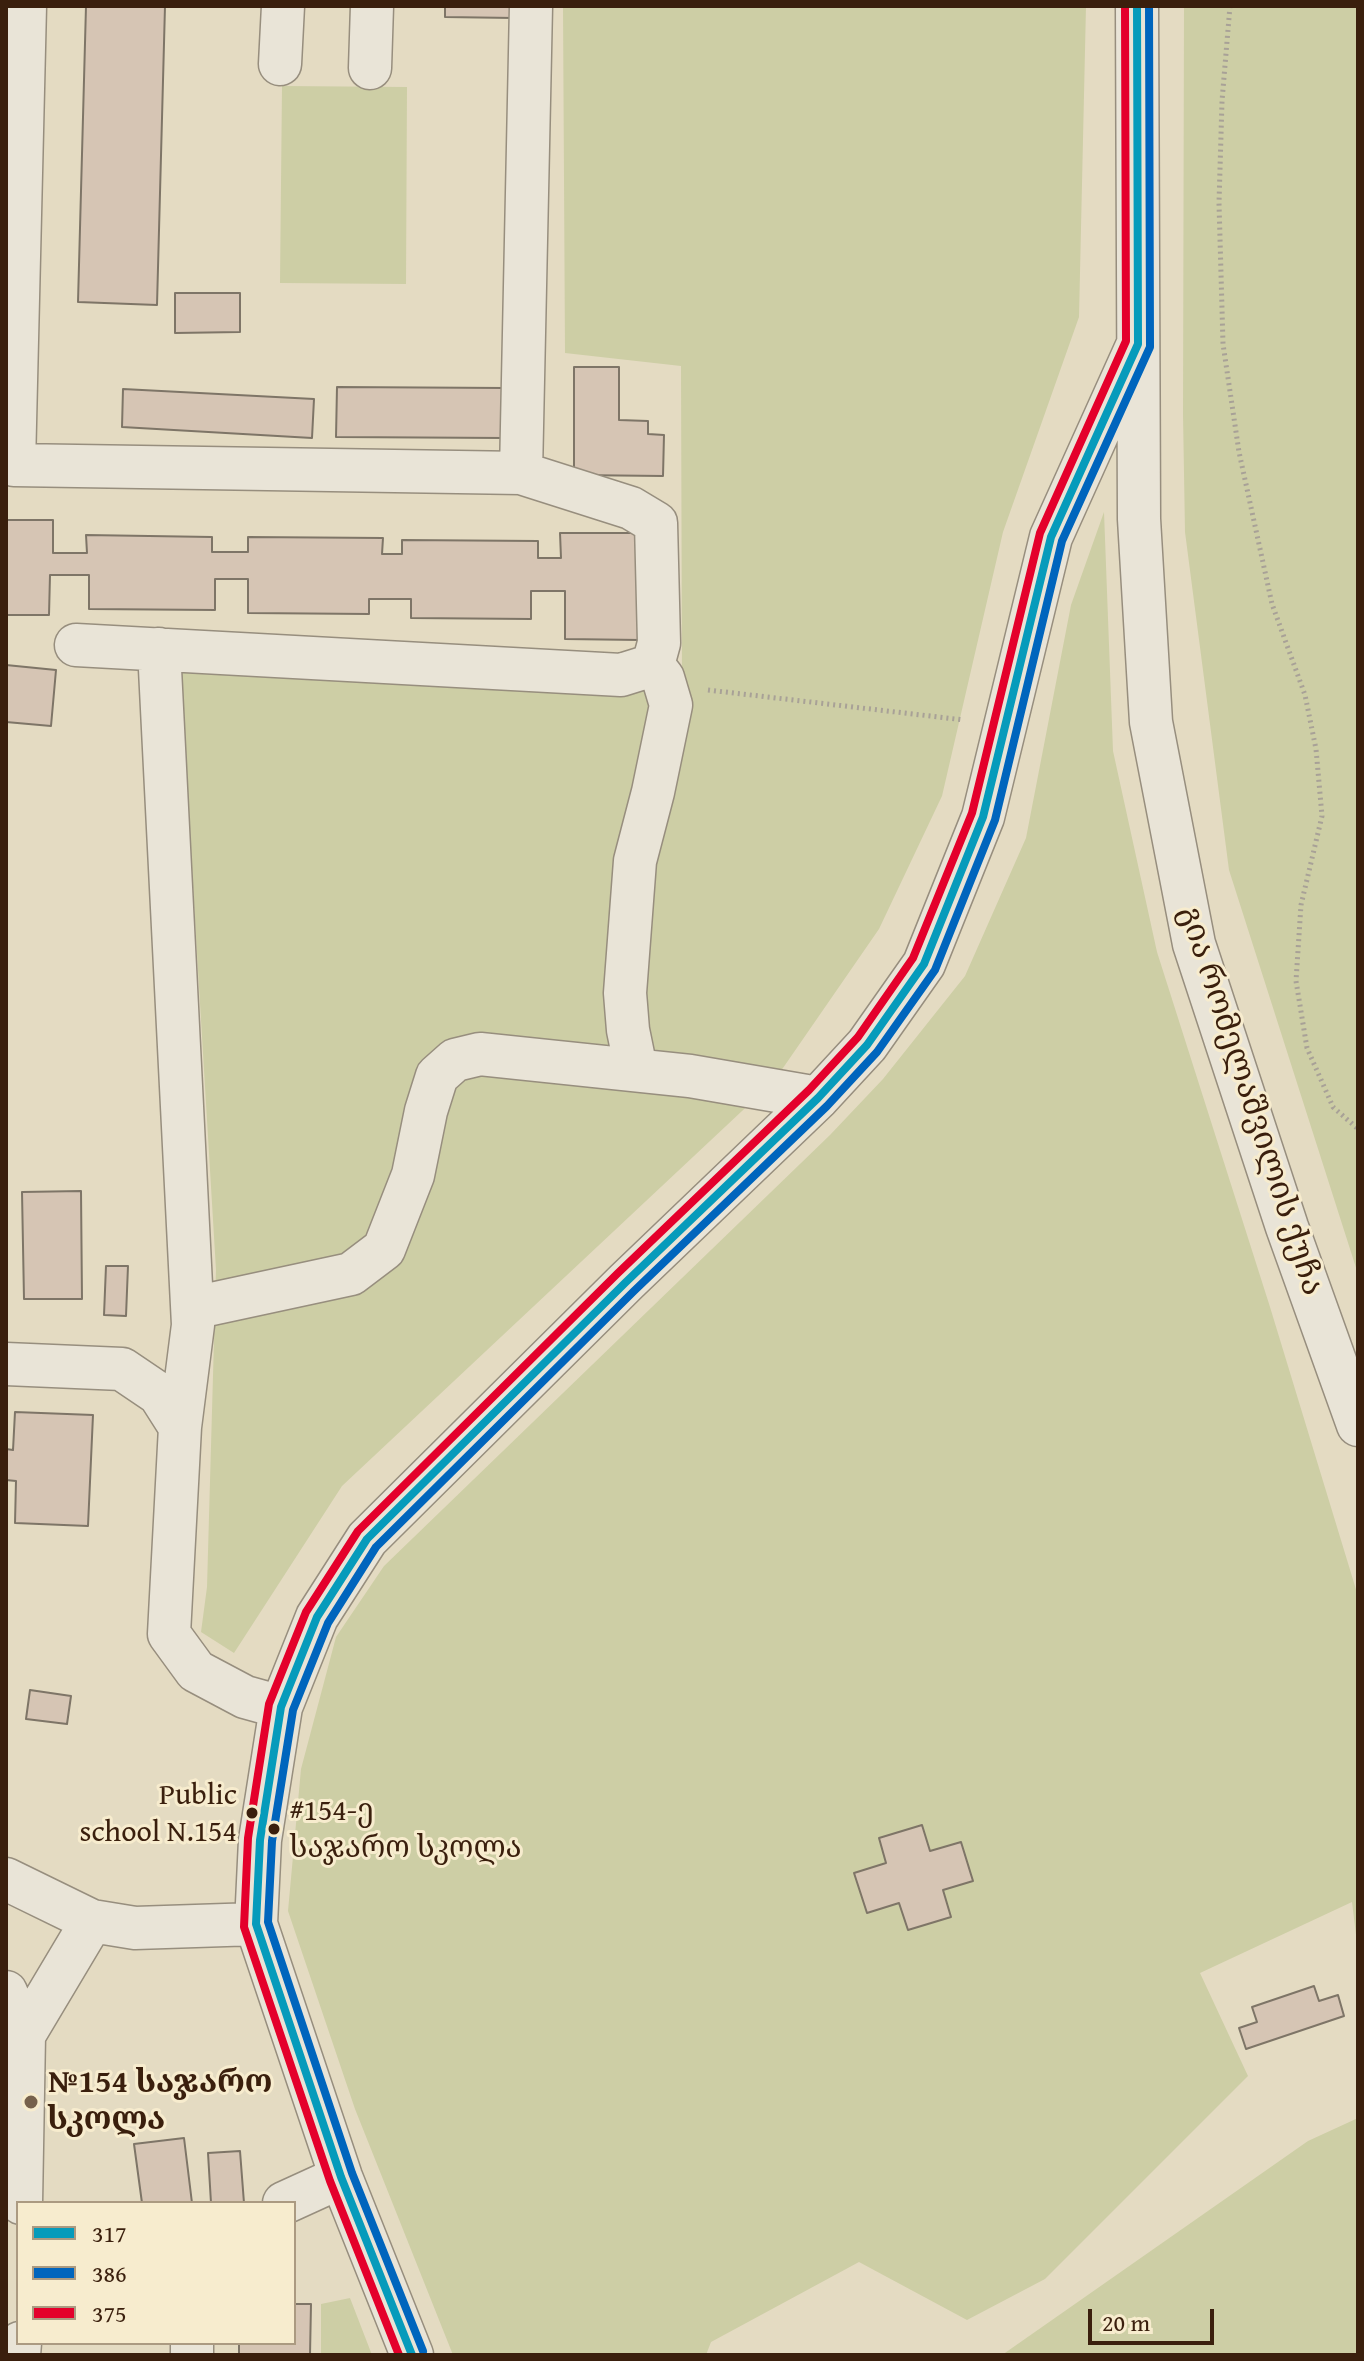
<!DOCTYPE html>
<meta charset="utf-8">
<style>
body{margin:0}
#map{position:relative;width:1364px;height:2361px;overflow:hidden;background:#e4dbc2;font-family:"Gentium Book Plus",serif}
canvas{display:block}
.frame{position:absolute;inset:0;border:8px solid #3a1f0d;pointer-events:none}
.legend{position:absolute;left:16px;top:2201px;width:280px;height:144px;box-sizing:border-box;background:#f7ecce;border:2px solid #ab9a81;margin:0;padding:10px 14px;list-style:none;font-size:24px;color:#3a1f0d}
.legend li{display:flex;align-items:center;gap:16px;height:40px}
.legend b{width:40px;border:2px solid #ab9a81}
.scale{position:absolute;left:1088px;top:2309px;width:126px;height:36px;box-sizing:border-box;border:4px solid #3a1f0d;border-top:0;padding-left:10px;font-size:24px;line-height:28px;white-space:nowrap;color:#3a1f0d;-webkit-text-stroke:6px #f7ecce;paint-order:stroke}
</style>
<div id="map">
<canvas width="1364" height="2361"></canvas>
<div class="frame"></div>
<ul class="legend">
<li><b style="height:10px;background:#069bbb"></b>317</li>
<li><b style="height:10px;background:#0065bd"></b>386</li>
<li><b style="height:10px;background:#e4002b"></b>375</li>
</ul>
<div class="scale">20 m</div>
</div>
<script>
const ctx = document.querySelector('canvas').getContext('2d');
ctx.lineJoin = 'round';
function fillPath(path, color) { ctx.fillStyle = color; ctx.fill(path, 'evenodd'); }
function trace(path, color, width, dash) { ctx.strokeStyle = color; ctx.lineWidth = width; ctx.lineCap = dash ? 'butt' : 'round'; ctx.setLineDash(dash || []); ctx.stroke(path); }
function label(font, color, halo, rows, align = 'center') {
  ctx.font = font + ' "Gentium Book Plus","Noto Serif Georgian",serif'; ctx.lineWidth = 6; ctx.setLineDash([]); ctx.textBaseline = 'middle'; ctx.strokeStyle = halo; ctx.fillStyle = color; for (const [text, x, y, turn = 0] of rows) {
    ctx.save(); ctx.translate(x, y); ctx.rotate((+turn || 0) * Math.PI / 180); ctx.textAlign = isNaN(turn) ? turn : align; if (halo) ctx.strokeText(text, 0, 0); ctx.fillText(text, 0, 0); ctx.restore();
  }
}
fillPath(new Path2D(`
 M563 6H1086L1079 317 1003 532 942 796 879 929 774 1081 342 1486 234 1653 201 1632 207 1587 216 1270 180 670 682 685 681 366 565 353Z
 M1184 6H1358V1274L1229 870 1185 532 1183 414Z
 M282 86 407 87 406 284 280 283Z
 M1104 512 1113 751 1157 952 1270 1307 1358 1596V1951L1352 1902 1200 1973 1248 2076 1045 2279 967 2320 859 2262 711 2342 706 2355H453L355 2109 288 1911 301 1769 336 1637 384 1566 830 1135 883 1079 965 976 1026 838 1071 605Z
 M1358 2118V2355H1002L1308 2141Z
 M350 2298 372 2355H321V2304Z`), '#cdcea5');
const building = new Path2D(`
 M86 6H165L157 305 78 302Z
 M445 6H514V18L445 17Z
 M175 293H240V332L175 333Z
 M574 367H619V420L648 421V434L664 435 663 476 574 475Z
 M337 387 505 388 504 438 336 437Z
 M123 389 314 399 312 438 122 427Z
 M6 520H53V553H87L86 535 212 537V552H248V537L383 538 382 554H402V540L538 541V558H561L560 533H641L640 640 565 639V591H531V619L411 618V599H369V614L248 613V579H215V610L89 609V575H50L49 615H6Z
 M6 665 56 670 51 726 6 722Z
 M81 1191 82 1299H24L22 1192Z
 M106 1266H128L126 1316 104 1315Z
 M15 1412 93 1415 88 1526 15 1523 16 1481 6 1480V1449L13 1450Z
 M30 1690 71 1696 67 1724 26 1719Z
 M922 1825 930 1851 961 1842 973 1881 943 1890 951 1917 908 1930 899 1903 867 1913 854 1873 886 1863 879 1838Z
 M1314 1986 1319 2001 1338 1995 1344 2016 1246 2049 1239 2028 1257 2022 1252 2007Z
 M184 2138 192 2203H142L134 2144Z
 M240 2151 244 2203H211L208 2153Z
 M294 2304H311L310 2355H239V2343H294Z`);
fillPath(building, '#d6c5b4');
trace(building, '#7e7567', 2);
const minor = new Path2D(`
 M25 6 14 465 521 473 531 6
 M1137 6 1139 519 1151 722 1194 944 1287 1227 1358 1425
 M280 64 283 6
 M370 68 372 6
 M76 645 621 675 653 665 659 643 656 523 631 508 521 473
 M159 649 193 1325 180 1427
 M636 1069 628 1030 625 993 635 861 653 792 671 705 663 678 653 665
 M193 1308 351 1274 384 1249 413 1175 426 1111 437 1076 455 1060 480 1054 690 1076 818 1098
 M6 1364 122 1369 159 1394 180 1427 169 1634 196 1671 245 1697 281 1707
 M6 1879 92 1921 135 1928 256 1924
 M6 1992 24 2035 6 2034
 M21 2203 24 2035 92 1921
 M284 2203 341 2177
 M19 2355 20 2343
 M192 2355V2343
 M412 2355 341 2177 256 1924 260 1840 281 1707 317 1617 367 1539 626 1282 818 1098 867 1045 924 964 983 817 1051 537 1138 344`);
trace(minor, '#978e7e', 45);
trace(new Path2D(`
 M1230 6 1222 101 1219 203 1223 344 1239 452 1272 604 1305 695 1316 749 1322 816 1301 905 1296 981 1307 1048 1333 1107 1358 1129
 M708 690 964 720`), '#a8a197', 5, [2, 4]);
trace(minor, '#e9e4d7', 42);
trace(new Path2D(`
 M412 2355 341 2177 256 1924 260 1840 281 1707 317 1617 367 1539 626 1282 818 1098 867 1045 924 964 983 817 1051 537 1138 344 1137 6`), '#069bbb', 8);
trace(new Path2D(`
 M423 2351 352 2173 268 1922 272 1841 293 1710 328 1623 376 1547 634 1291 827 1106 877 1052 935 970 995 820 1062 541 1150 347 1149 6`), '#0065bd', 8);
trace(new Path2D(`
 M399 2355 330 2181 244 1927 248 1838 269 1704 306 1612 358 1531 618 1273 809 1090 858 1037 913 958 972 813 1040 533 1126 341 1125 6`), '#e4002b', 8);
for (const [x, y, r, color] of [
 [252,1813,7,"#3a1f0d"],
 [274,1829,7,"#3a1f0d"],
 [31,2102,8,"#76614c"]
]) { const dot = new Path2D(); dot.arc(x, y, r, 0, 2 * Math.PI); ctx.fillStyle = color; ctx.fill(dot); trace(dot, '#f7ecce', 3); }
label('30px', '#3a1f0d', '#f7ecce', [
 ["Public",237,1796],
 ["school N.154",237,1833],
 ["#154-ე",289,1812,"left"],
 ["საჯარო სკოლა",289,1849,"left"]
], 'right');
label('32px', '#3a1f0d', '#f7ecce', [
 ["გია რომელაშვილის ქუჩა",1250,1101,72]
]);
label('bold 32px', '#3a1f0d', '#f7ecce', [
 ["№154 საჯარო",47,2084],
 ["სკოლა",47,2121]
], 'left');
</script>
